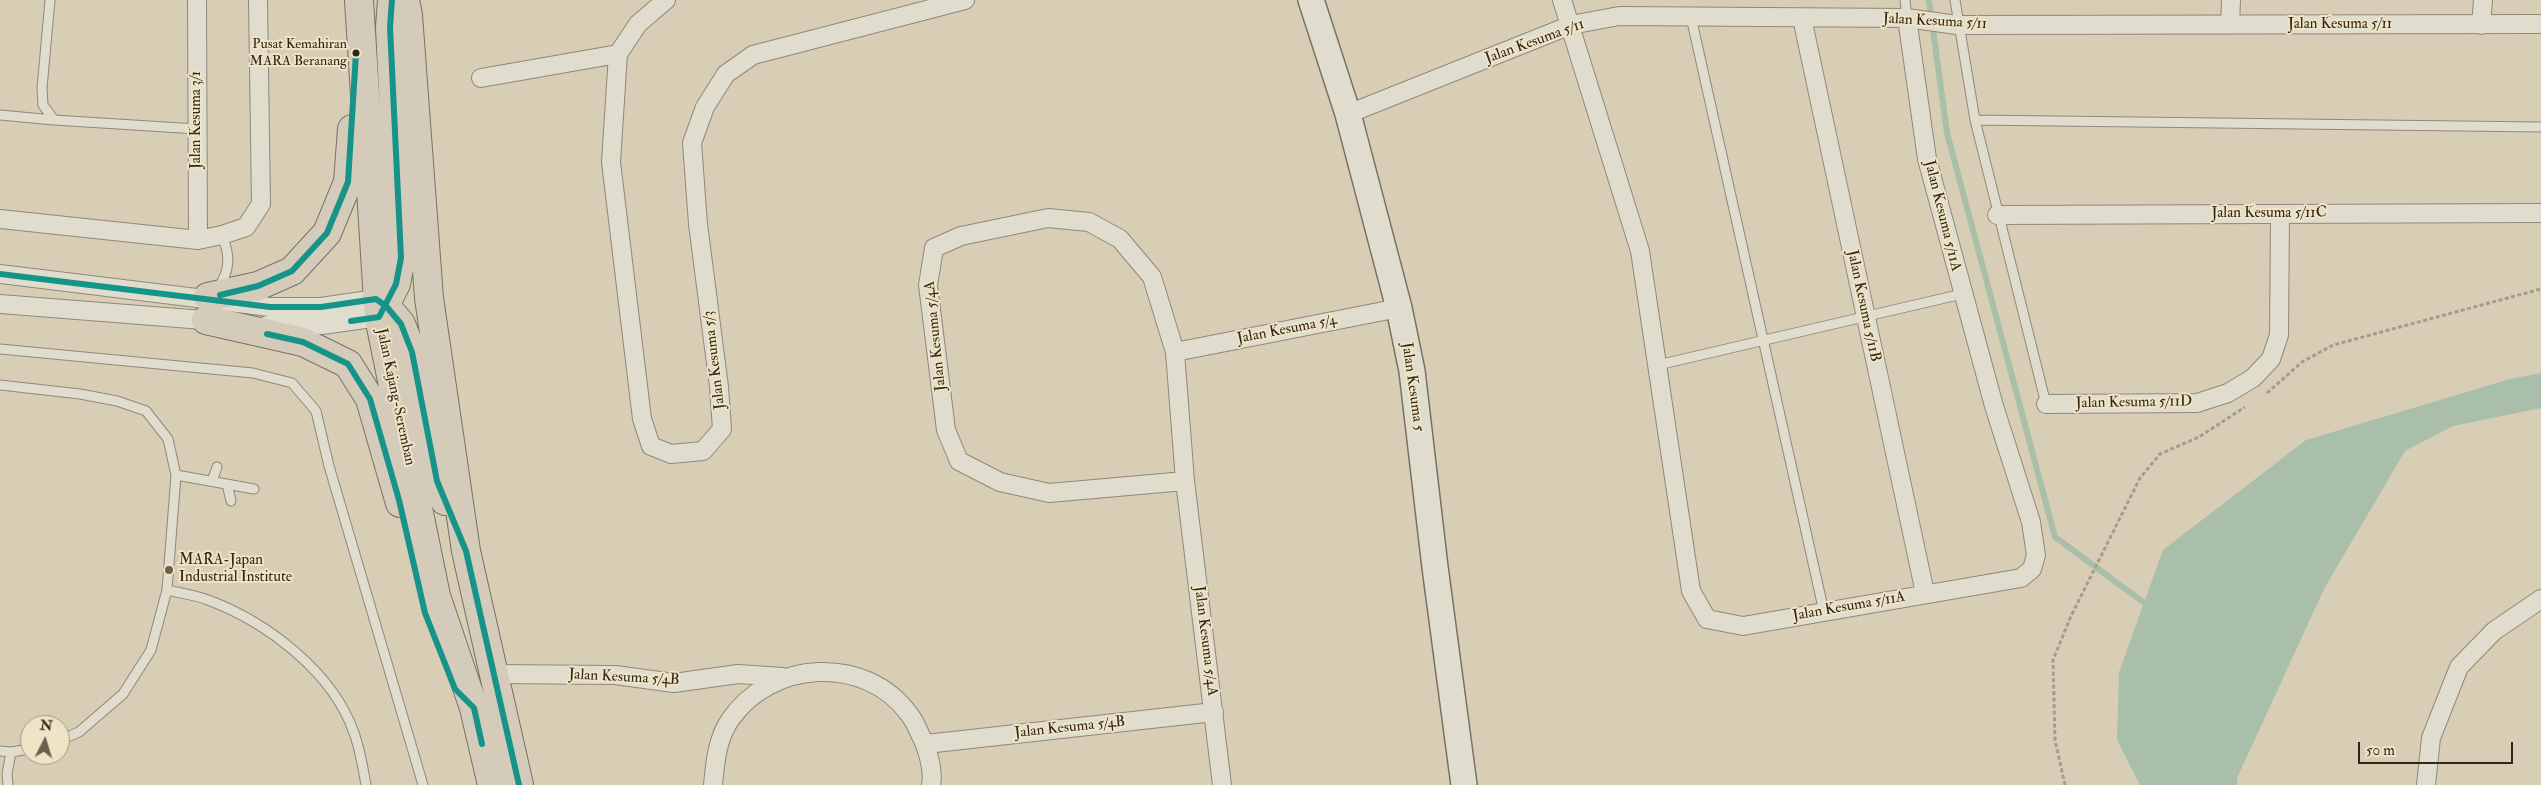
<!DOCTYPE html>
<style>
body{margin:0}
#map{position:relative;width:2541px;height:785px;overflow:hidden;background:#d7ceb5;font-family:"IM FELL Double Pica",serif}
canvas{display:block}
.north{position:absolute;left:20px;top:715px;width:50px;height:50px;box-sizing:border-box;background:#eee4c6;border:1px solid #a49881;border-radius:50%;rotate:5deg;font-size:14px;font-weight:700;line-height:20px;text-align:center;color:#352519}
.north::after{content:'';display:block;margin:auto;width:18px;height:22px;background:#6e6050;clip-path:polygon(50% 0,100% 100%,50% 72%,0 100%)}
.scale{position:absolute;left:2358px;top:742px;width:155px;height:22px;box-sizing:border-box;border:2px solid #352519;border-top:0;padding-left:6px;font-size:15px;line-height:18px;white-space:nowrap;color:#352519;-webkit-text-stroke:4px #eee4c6;paint-order:stroke}
</style>
<div id="map">
<canvas width="2541" height="785"></canvas>
<div class="north">N</div>
<div class="scale">50 m</div>
</div>
<script>
const ctx = document.querySelector('canvas').getContext('2d');
ctx.lineJoin = 'round';
function fillPath(path, color) { ctx.fillStyle = color; ctx.fill(path, 'evenodd'); }
function trace(path, color, width, dash) { ctx.strokeStyle = color; ctx.lineWidth = width; ctx.lineCap = dash ? 'butt' : 'round'; ctx.setLineDash(dash || []); ctx.stroke(path); }
function label(font, color, halo, rows, align = 'center') {
  ctx.font = font + ' "IM FELL Double Pica",serif'; ctx.lineWidth = 4; ctx.setLineDash([]); ctx.textBaseline = 'middle'; ctx.strokeStyle = halo; ctx.fillStyle = color; for (const [text, x, y, turn = 0] of rows) {
    ctx.save(); ctx.translate(x, y); ctx.rotate((+turn || 0) * Math.PI / 180); ctx.textAlign = isNaN(turn) ? turn : align; if (halo) ctx.strokeText(text, 0, 0); ctx.fillText(text, 0, 0); ctx.restore();
  }
}
fillPath(new Path2D(`
 M2541 373V408L2453 426 2405 451 2325 587 2237 778V785H2140L2117 740 2119 672 2163 550 2306 440 2510 379Z`), '#aabfa9');
trace(new Path2D(`
 M1929 0 1947 133 2055 537 2143 602`), '#aabfa9', 6);
const lane = new Path2D(`
 M50 0 42 88 43 105 54 120 197 129
 M1905 0 1907 18
 M1955 0 1975 120 2046 404
 M1691 17 1824 612
 M0 115 54 120
 M1975 120 2541 127
 M217 289C231 271 230 255 222 235
 M0 349 253 373 292 383 316 411 329 466 423 785
 M1658 365 1962 294
 M0 385 80 394 117 401 146 411 168 439 176 475 167 590 151 650 123 694 79 732 60 740
 M176 475 254 489
 M212 481 217 467
 M227 484 231 501
 M167 590C180 593 195 595 208 600 267 622 333 672 354 733 360 749 363 768 366 785
 M0 751 11 752 30 749
 M8 785 7 774 11 752`);
const street = new Path2D(`
 M197 0 198 240
 M666 0 638 24 618 54 611 162 642 419 651 446 671 454 703 451 722 429 719 387 698 224 692 143 705 107 726 74 753 55 965 0
 M1562 0 1640 251 1691 591 1707 619 1743 626 2021 578 2032 569 2036 555 2031 522 1994 406 1927 159 1907 18
 M1802 18 1925 593
 M2230 25 2231 0
 M2481 25 2483 0
 M481 78 618 54
 M1348 114 1571 25 1619 16 1907 18 1957 25 2541 24
 M1997 215 2541 213
 M0 219 198 240 222 235 246 227 261 204 258 0
 M0 274 270 307H321L376 299
 M0 304 216 321
 M267 325H322L379 317
 M1175 352 1399 308
 M2046 404 2197 403 2228 393 2253 378 2271 359 2279 335 2280 214
 M1185 481 1049 493 1000 482 959 461 946 430 928 285 934 248 961 236 1048 218 1089 222 1120 239 1152 277 1175 352 1185 481 1222 785
 M493 674 615 675 674 683 738 674 783 677
 M926 744 1214 712
 M713 785C715 763 717 739 730 720 771 660 865 654 909 714 914 720 917 727 920 734 927 747 934 770 931 785
 M2426 785 2431 738 2459 667 2494 631 2541 599`);
const secondary = new Path2D(`
 M1311 0 1348 114 1399 308 1412 371 1435 567 1464 785`);
const primary = new Path2D(`
 M359 0 379 317 436 596 474 708 492 785
 M405 0 408 15 429 298 466 551 519 785
 M208 297 258 286 292 271 327 233 348 182 352 129
 M376 299 386 306 401 324 412 352 437 481 445 501
 M379 317 396 284 401 258 390 27 392 0
 M206 320 303 342 348 364 370 399 400 503`);
trace(lane, '#908879', 11);
trace(street, '#908879', 20);
trace(secondary, '#797264', 28);
trace(primary, '#797264', 30);
trace(new Path2D(`
 M2267 393 2302 362 2333 345 2541 289
 M2065 785 2055 740 2053 660 2071 616 2140 478 2160 454 2199 437 2245 407`), '#a29d92', 3, [4, 2.5]);
trace(lane, '#e0dcce', 9);
trace(street, '#e0dcce', 18);
trace(secondary, '#e0dcce', 25);
trace(primary, '#d4cbba', 28);
trace(new Path2D(`
 M0 274 270 307H321L376 299 386 306 401 324 412 352 437 481 466 551 519 785
 M220 295 258 286 292 271 327 233 348 182 356 53
 M351 321 379 317 396 284 401 258 390 27 392 0
 M267 334 303 342 348 364 370 399 399 500 425 613 455 689 474 708 482 744`), '#179489', 6);
for (const [x, y, r, color] of [
 [356,53,4.5,"#352519"],
 [169,570,5,"#6e6050"]
]) { const dot = new Path2D(); dot.arc(x, y, r, 0, 2 * Math.PI); ctx.fillStyle = color; ctx.fill(dot); trace(dot, '#eee4c6', 2); }
label('14px', '#352519', '#eee4c6', [
 ["Pusat Kemahiran",347,45],
 ["MARA Beranang",347,62]
], 'right');
label('15px', '#352519', '#eee4c6', [
 ["Jalan Kesuma 5/11",1935,22,3],
 ["Jalan Kesuma 5/11",2340,25],
 ["Jalan Kesuma 5/11",1535,42,-20],
 ["Jalan Kesuma 3/1",197,120,-90],
 ["Jalan Kesuma 5/11C",2269,214],
 ["Jalan Kesuma 5/11A",1942,216,76],
 ["Jalan Kesuma 5/11B",1863,306,78],
 ["Jalan Kesuma 5/4",1287,330,-11],
 ["Jalan Kesuma 5/4A",936,336,-96],
 ["Jalan Kesuma 5/3",715,360,-97],
 ["Jalan Kesuma 5",1412,387,82],
 ["Jalan Kajang-Seremban",395,397,78],
 ["Jalan Kesuma 5/11D",2134,403,-1],
 ["Jalan Kesuma 5/11A",1849,607,-10],
 ["Jalan Kesuma 5/4A",1205,641,83],
 ["Jalan Kesuma 5/4B",624,678,3],
 ["Jalan Kesuma 5/4B",1070,728,-6]
]);
label('15px', '#352519', '#eee4c6', [
 ["MARA-Japan",179,561],
 ["Industrial Institute",179,578]
], 'left');
</script>
